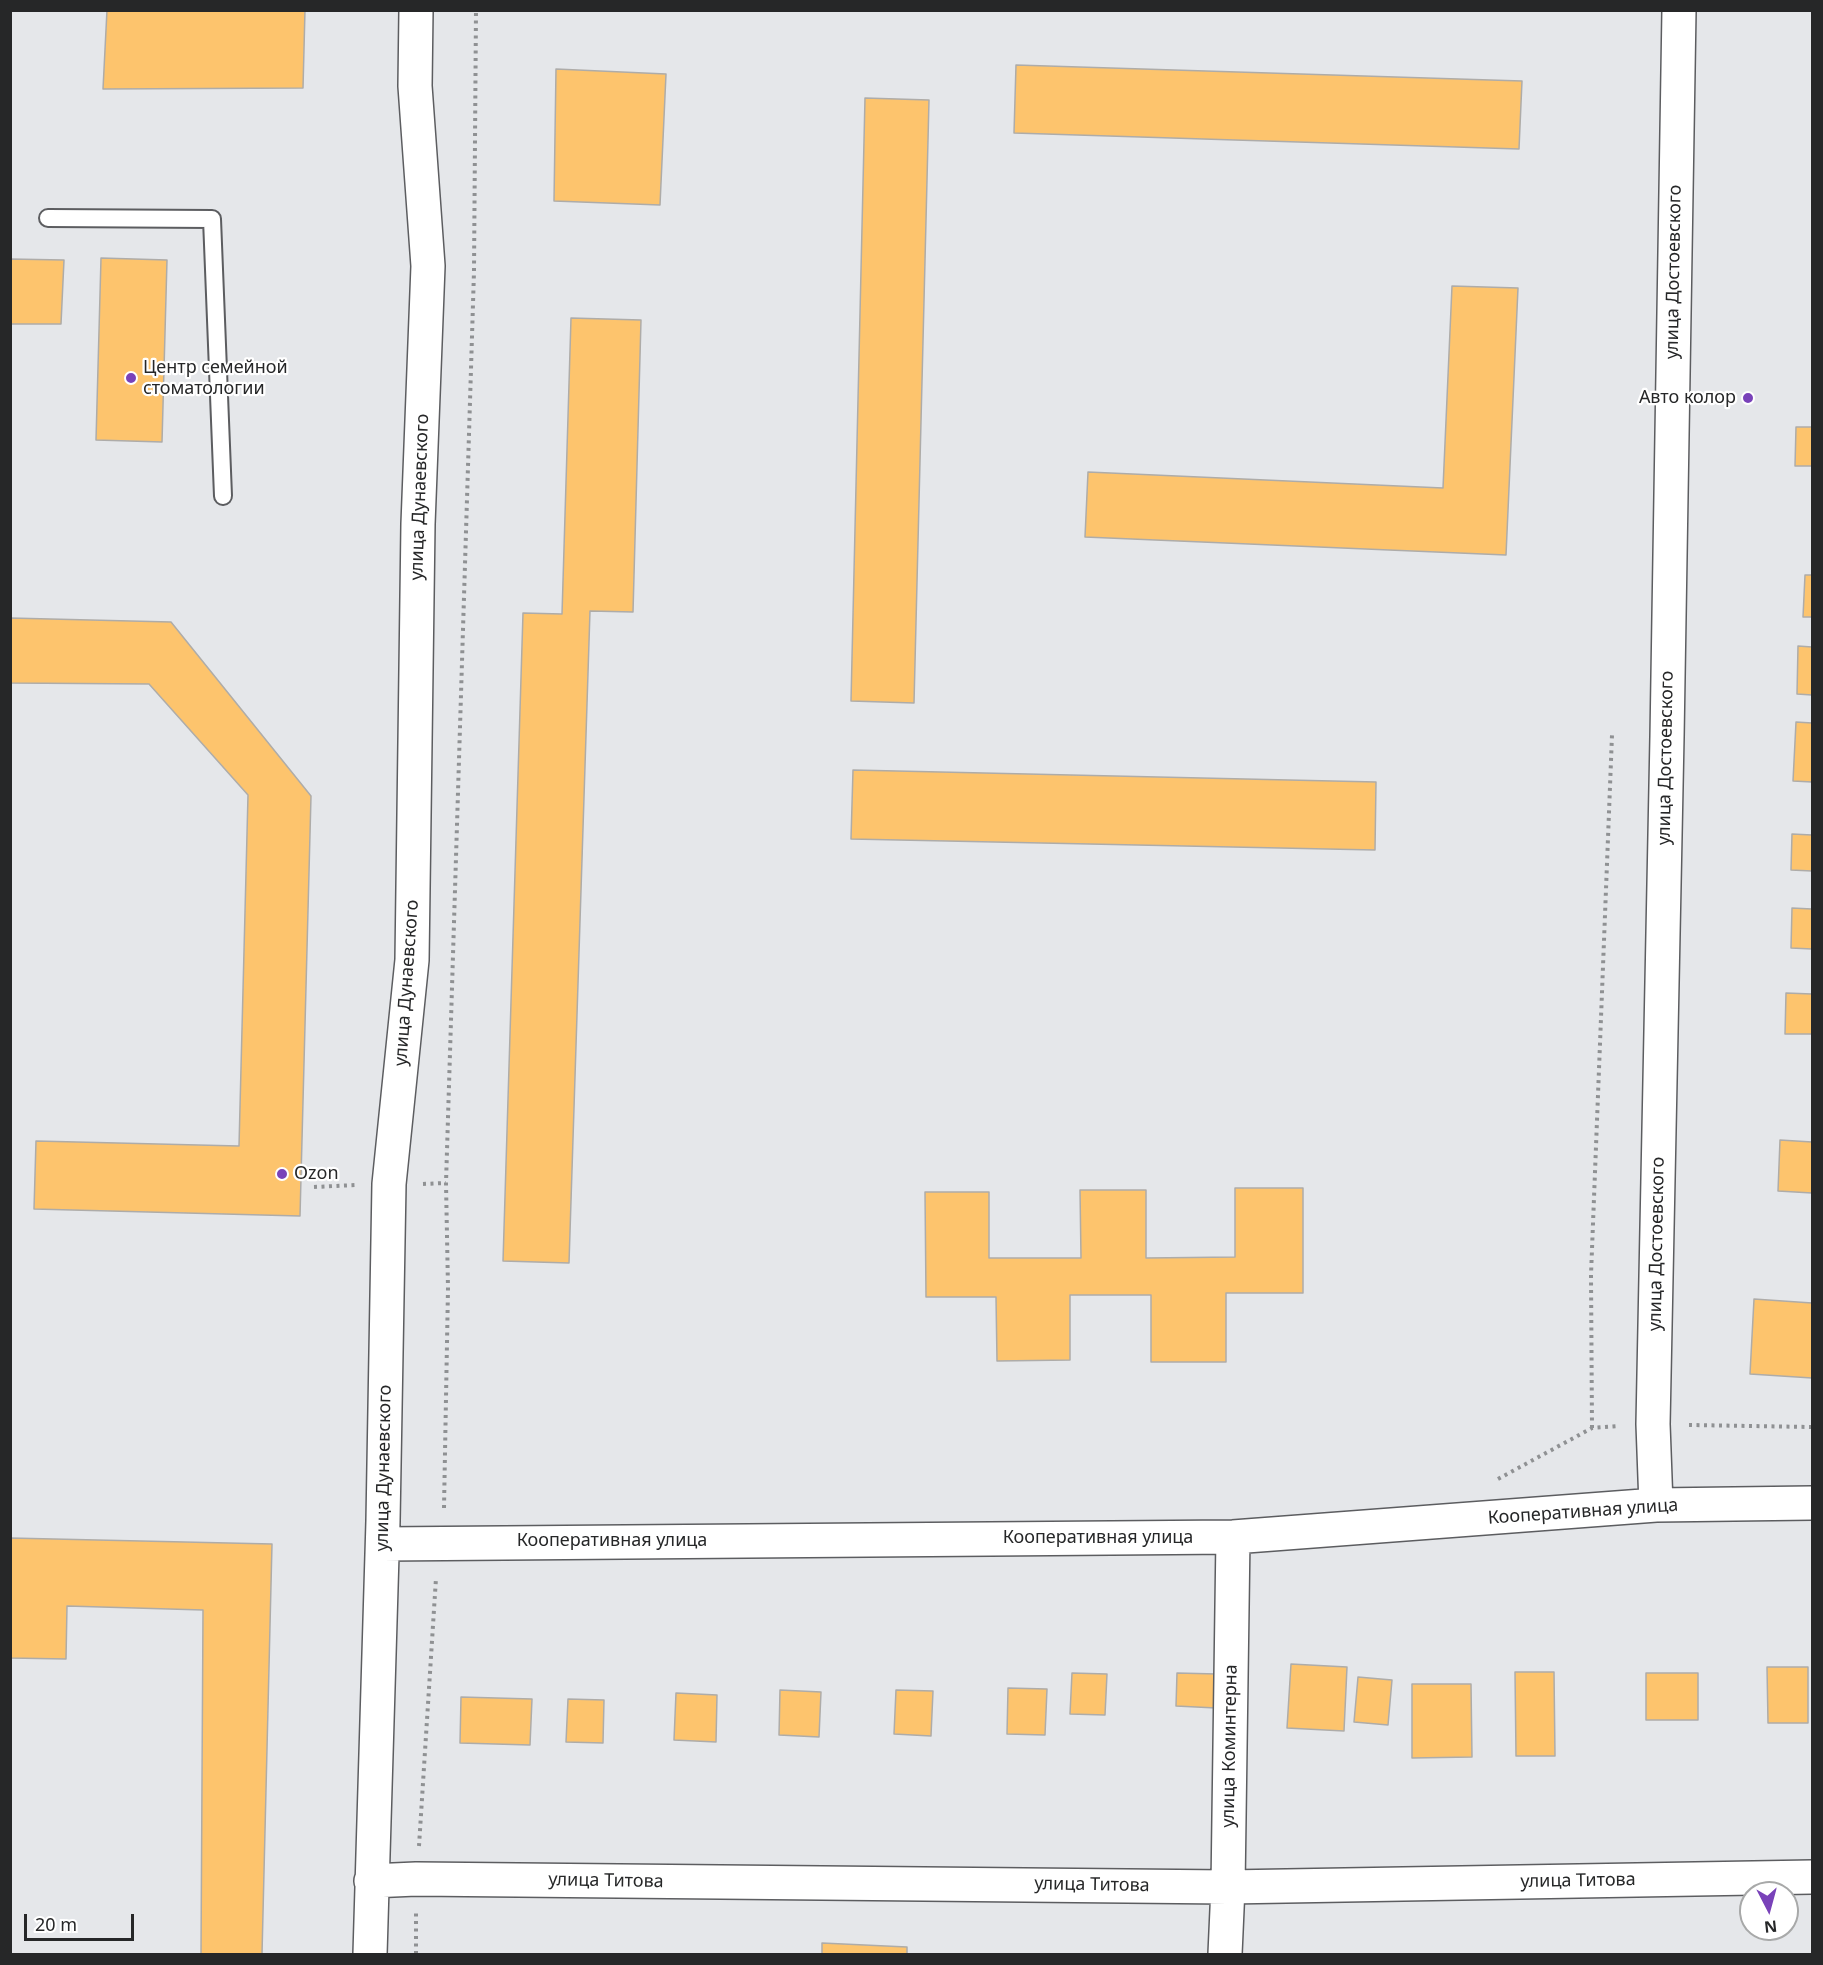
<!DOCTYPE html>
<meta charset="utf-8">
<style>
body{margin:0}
#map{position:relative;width:1823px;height:1965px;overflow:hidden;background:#e5e7ea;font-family:"Noto Sans",sans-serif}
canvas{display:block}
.frame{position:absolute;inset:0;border:12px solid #262728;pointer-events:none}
.north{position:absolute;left:1739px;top:1881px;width:60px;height:60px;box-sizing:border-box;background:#fff;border:2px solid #a8a9a9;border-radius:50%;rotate:174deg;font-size:16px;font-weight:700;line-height:24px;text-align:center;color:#262728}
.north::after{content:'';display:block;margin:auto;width:21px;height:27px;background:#7942b9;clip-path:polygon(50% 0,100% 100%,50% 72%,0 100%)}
.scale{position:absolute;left:24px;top:1914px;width:110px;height:27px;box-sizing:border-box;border:3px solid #262728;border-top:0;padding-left:8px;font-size:18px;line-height:21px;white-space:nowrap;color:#262728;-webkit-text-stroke:4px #fff;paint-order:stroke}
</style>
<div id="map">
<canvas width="1823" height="1965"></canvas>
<div class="frame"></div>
<div class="north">N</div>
<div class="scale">20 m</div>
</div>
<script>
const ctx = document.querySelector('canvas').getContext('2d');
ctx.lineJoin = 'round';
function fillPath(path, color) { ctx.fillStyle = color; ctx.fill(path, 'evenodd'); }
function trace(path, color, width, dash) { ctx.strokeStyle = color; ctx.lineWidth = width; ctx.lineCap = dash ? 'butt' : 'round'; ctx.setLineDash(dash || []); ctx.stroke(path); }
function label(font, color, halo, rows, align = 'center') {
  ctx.font = font + ' "Noto Sans",sans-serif'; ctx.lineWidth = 4.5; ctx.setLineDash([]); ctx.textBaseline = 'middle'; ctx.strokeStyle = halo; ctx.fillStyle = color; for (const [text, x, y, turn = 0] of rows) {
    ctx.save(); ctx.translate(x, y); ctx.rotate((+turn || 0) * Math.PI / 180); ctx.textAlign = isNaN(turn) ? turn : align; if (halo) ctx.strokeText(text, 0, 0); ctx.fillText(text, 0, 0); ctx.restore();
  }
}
const building = new Path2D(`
 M107 10H305L303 88 103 89Z
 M1016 65 1522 81 1519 149 1014 133Z
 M556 69 666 74 660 205 554 201Z
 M865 98 929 100 914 703 851 701Z
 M101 258 167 260 162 442 96 440Z
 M10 259 64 260 61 324H10Z
 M1452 286 1518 288 1506 555 1085 537 1088 472 1443 488Z
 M571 318 641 320 633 612 590 611 569 1263 503 1261 523 613 562 614Z
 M1796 427H1812V466H1795Z
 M1805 575H1812V617H1803Z
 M10 618 171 622 311 796 300 1216 34 1209 36 1141 239 1146 248 795 149 684 10 683Z
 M1798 646 1812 647V695L1797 694Z
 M1796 722 1812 723V782L1793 781Z
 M853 770 1376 782 1375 850 851 839Z
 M1792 834 1812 835V871L1791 870Z
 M1792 908 1812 909V949L1791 948Z
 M1786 993 1812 994V1034H1785Z
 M1780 1140 1812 1142V1193L1778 1191Z
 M1235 1188H1303V1293H1226V1362H1151V1295H1070V1360L997 1361 996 1297H926L925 1192H989V1258H1081L1080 1190H1146V1258L1235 1257Z
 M1754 1299 1812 1303V1378L1750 1374Z
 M10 1538 272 1544 262 1954H201L203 1610 67 1606 66 1659 10 1658Z
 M1291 1664 1347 1667 1344 1731 1287 1728Z
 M1767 1667H1808V1723H1768Z
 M1515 1672H1554L1555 1756H1516Z
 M1072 1673 1107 1674 1105 1715 1070 1714Z
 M1177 1673 1217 1674 1216 1708 1176 1706Z
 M1646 1673H1698V1720H1646Z
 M1358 1677 1392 1680 1388 1725 1354 1722Z
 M1412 1684H1471L1472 1757 1412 1758Z
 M1008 1688 1047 1689 1045 1735 1007 1734Z
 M780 1690 821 1692 819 1737 779 1735Z
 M896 1690 933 1691 931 1736 894 1734Z
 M676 1693 717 1695 716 1742 674 1740Z
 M461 1697 532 1699 530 1745 460 1743Z
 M568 1699 604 1700 603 1743 566 1742Z
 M822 1943 907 1947V1954H822Z`);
fillPath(building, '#fdc46d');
trace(building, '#aeaca9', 1.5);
const service = new Path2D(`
 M48 218 212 219 223 496`);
const minor = new Path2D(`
 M1656 1505 1653 1424 1667 737 1679 10
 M383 1544 1233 1537 1656 1505 1812 1503
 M371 1881 416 1879 1228 1887 1812 1877
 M370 1954 383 1521 389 1184 412 960 418 524 428 266 415 86 416 10
 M1225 1954 1228 1887 1233 1537`);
trace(service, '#5c5d60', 20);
trace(minor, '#5c5d60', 36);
trace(new Path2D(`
 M423 1184 446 1183
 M314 1187 355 1185
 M1689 1425 1812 1427
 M1592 1428 1591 1275 1612 735
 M1498 1479 1592 1428 1618 1426
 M444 1508 448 1288 446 1183 474 271 476 10
 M419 1846 436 1578
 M416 1954V1913`), '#8f9193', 4, [3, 4.5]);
trace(service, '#fff', 16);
trace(minor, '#fff', 33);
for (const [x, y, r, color] of [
 [131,378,6,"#7942b9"],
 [1748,398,6,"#7942b9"],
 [282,1174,6,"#7942b9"]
]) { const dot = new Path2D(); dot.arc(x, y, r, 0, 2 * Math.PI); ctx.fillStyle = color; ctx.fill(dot); trace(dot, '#fff', 2); }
label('18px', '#262728', '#fff', [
 ["улица Достоевского",1674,272,-89],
 ["улица Дунаевского",420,497,-88],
 ["улица Достоевского",1666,758,-89],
 ["улица Дунаевского",407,983,-86],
 ["улица Достоевского",1657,1244,-89],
 ["улица Дунаевского",384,1468,-89],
 ["Кооперативная улица",1583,1512,-4],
 ["Кооперативная улица",1098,1538],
 ["Кооперативная улица",612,1541],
 ["улица Коминтерна",1230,1746,-89],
 ["улица Титова",606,1881,1],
 ["улица Титова",1578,1881,-1],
 ["улица Титова",1092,1885,1]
]);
label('18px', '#262728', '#fff', [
 ["Центр cемейной",143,368],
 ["cтоматологии",143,389],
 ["Авто колор",1736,398,"right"],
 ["Ozon",294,1174]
], 'left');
</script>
